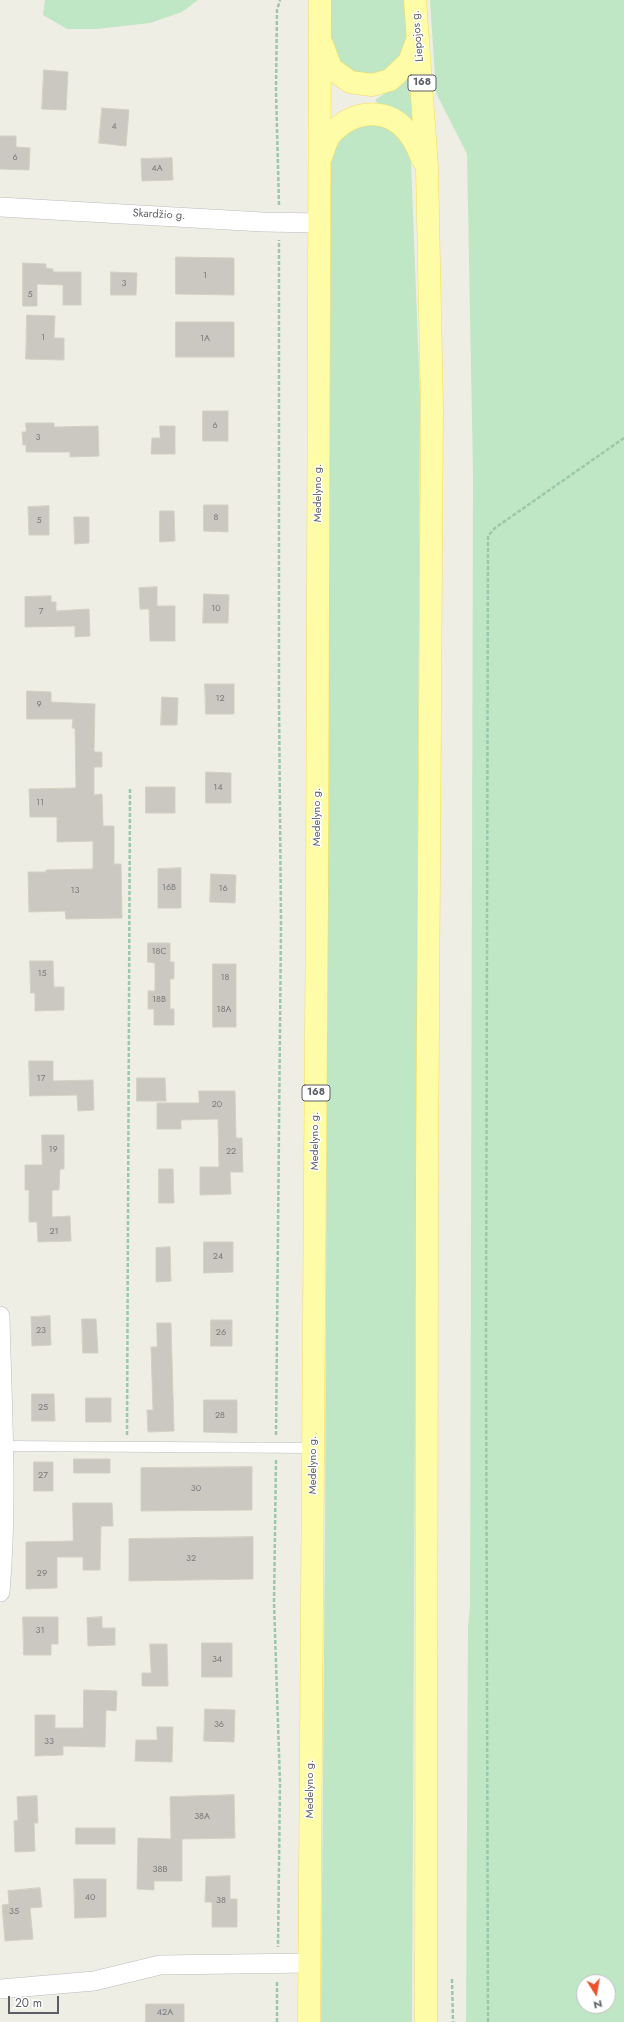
<!DOCTYPE html>
<meta charset="utf-8">
<style>
body{margin:0}
#map{position:relative;width:624px;height:2022px;overflow:hidden;background:#efeee4;font-family:Jost,sans-serif}
canvas{display:block}
.north{position:absolute;left:576px;top:1974px;width:40px;height:40px;box-sizing:border-box;background:#fff;border:1px solid #bebfc1;border-radius:50%;rotate:169deg;font-size:11px;font-weight:700;line-height:16px;text-align:center;color:#5c5f65}
.north::after{content:'';display:block;margin:auto;width:14px;height:18px;background:#ec532d;clip-path:polygon(50% 0,100% 100%,50% 72%,0 100%)}
.scale{position:absolute;left:8px;top:1996px;width:51px;height:18px;box-sizing:border-box;border:2px solid #5c5f65;border-top:0;padding-left:5px;font-size:12px;line-height:14px;white-space:nowrap;color:#5c5f65;-webkit-text-stroke:3px #fff;paint-order:stroke}
</style>
<div id="map">
<canvas width="624" height="2022"></canvas>
<div class="north">N</div>
<div class="scale">20 m</div>
</div>
<script>
const ctx = document.querySelector('canvas').getContext('2d');
ctx.lineJoin = 'round';
function fillPath(path, color) { ctx.fillStyle = color; ctx.fill(path, 'evenodd'); }
function trace(path, color, width, dash) { ctx.strokeStyle = color; ctx.lineWidth = width; ctx.lineCap = dash ? 'butt' : 'round'; ctx.setLineDash(dash || []); ctx.stroke(path); }
function label(font, color, halo, rows, align = 'center') {
  ctx.font = font + ' Jost,sans-serif'; ctx.lineWidth = 3; ctx.setLineDash([]); ctx.textBaseline = 'middle'; ctx.strokeStyle = halo; ctx.fillStyle = color; for (const [text, x, y, turn = 0] of rows) {
    ctx.save(); ctx.translate(x, y); ctx.rotate((+turn || 0) * Math.PI / 180); ctx.textAlign = isNaN(turn) ? turn : align; if (halo) ctx.strokeText(text, 0, 0); ctx.fillText(text, 0, 0); ctx.restore();
  }
}
fillPath(new Path2D(`
 M45 0H198L182 12 150 23 96 29H67L43 15Z
 M331 0H406L408 44 391 69 370 76 339 68 330 41Z
 M430 0H624V2022H466L468 1627 470 1606 473 475 467 154 436 93ZM584 1982H608V2006H584Z
 M412 71 416 124 406 115 378 104 375 100 399 84Z
 M371 121 401 134 411 161 420 396 412 2022H321L325 1529 331 158 341 135Z`), '#c0e7c5');
const building = new Path2D(`
 M44 70 68 72 66 110 42 109Z
 M102 108 129 110 126 146 99 143Z
 M0 136H16V147L30 148 29 170 0 169Z
 M172 158 173 180 142 181 141 159Z
 M176 257 234 258V295L176 294Z
 M23 263 46 264V268L53 269V272H81V305H63V285L37 284V306H23Z
 M111 272 137 273 136 295H111Z
 M27 315 55 316 54 338H64V360L26 359Z
 M176 322H234V357H176Z
 M203 411H228V441H203Z
 M26 423H54V427L98 426 99 456 70 457V452H26V445H23L22 432H26Z
 M160 426H175V454H151L152 438H160Z
 M204 505H228V532L204 531Z
 M49 506V535H29L28 507Z
 M160 511H174L175 541 160 542Z
 M74 517H89V543L75 544Z
 M157 587V606H175V641H150L149 609H140L139 588Z
 M204 594 229 595 228 623H203Z
 M51 596V602H56V611L89 609 90 636 75 637V626L25 627V597Z
 M205 684H234V714H206Z
 M27 691 51 692V702L95 704 94 752H102V767H94V795L102 794 103 826H114V864H121L122 918 66 919 65 911 29 912 28 872H46V870L93 869V841L57 842V817H30L29 789 76 788 75 728H72L73 719H27Z
 M162 697 178 698 177 725H161Z
 M206 772 231 773V803H206Z
 M146 787H175V813H146Z
 M181 868V908H158V869Z
 M211 874 236 875 235 903 210 902Z
 M148 943H170V962H174V979H170V1009H174V1025H154V1009H148V991H155V963L148 962Z
 M30 961H53L54 987H64V1010L35 1011V993H31Z
 M213 964H236V1027H213Z
 M29 1061H53V1081L93 1080 94 1110 78 1111 77 1095 30 1096Z
 M137 1078H165L166 1101H137Z
 M199 1091H235L236 1138H242L243 1172H230L231 1194 200 1195V1167H219L218 1119 181 1120V1129H157V1103H199Z
 M42 1135H64V1169H60L59 1190H52V1217L70 1216 71 1241 38 1242 37 1222H29V1190H25V1165H42Z
 M159 1169H173L174 1203H159Z
 M204 1242H233V1272L204 1273Z
 M170 1247 171 1281 156 1282V1248Z
 M50 1316 51 1345 32 1346 31 1317Z
 M82 1319H96L98 1353H83Z
 M211 1320H232V1346H211Z
 M157 1323H171L174 1431 148 1432 147 1410H153L151 1347H157Z
 M32 1394H54L55 1421H32Z
 M86 1398H111V1422H86Z
 M204 1400H237V1433L204 1432Z
 M74 1459H110V1473H74Z
 M34 1462H53V1491H34Z
 M252 1467V1510L141 1511V1468Z
 M73 1503H112L113 1526H101L100 1570H83V1557H57V1588L26 1589V1542L73 1541Z
 M253 1537V1579L129 1581V1539Z
 M23 1617H58V1644H51V1655H24Z
 M102 1617V1628H115V1645L88 1646 87 1618Z
 M202 1643H232V1677H202Z
 M150 1644H167L168 1686H142V1673H151Z
 M84 1690 117 1691 116 1711 106 1710 105 1747 63 1746V1755L35 1756V1715H55V1728H83Z
 M205 1709 235 1710 234 1742 204 1741Z
 M157 1727H173L172 1762 135 1761 136 1740H157Z
 M234 1795 235 1838 182 1839V1881H154V1890L137 1889 138 1838 171 1839 170 1797Z
 M37 1796 38 1823H34L35 1851 15 1852 14 1821 18 1820 17 1797Z
 M76 1828H115V1844H76Z
 M230 1876V1899H237V1927H212V1902H205L206 1877Z
 M74 1879H106V1917L75 1918Z
 M40 1888 42 1907 30 1908 33 1939 5 1941 2 1905 9 1904 8 1891Z
 M146 2004H184V2022H146Z`);
fillPath(building, '#cac8c1');
trace(building, '#d3d0c2', 1);
const lane = new Path2D(`
 M3 1446 313 1448`);
const street = new Path2D(`
 M0 207 263 222 318 223
 M0 1316C2 1407 8 1501 0 1592
 M0 1989 94 1981 160 1965 309 1963`);
const primary = new Path2D(`
 M415 0 427 167 432 407 427 1176 426 2022
 M322 44 331 68 350 82 372 85 390 80 409 62 418 38
 M321 157C324 150 326 140 331 134 354 109 389 106 410 135 416 142 419 152 423 160
 M309 2022 317 897 320 0`);
trace(lane, '#b9bbc0', 11);
trace(street, '#b9bbc0', 20);
trace(primary, '#f4db58', 23);
trace(new Path2D(`
 M279 205 276 91 277 10 280 0
 M127 1435 130 789
 M276 1435 281 926 279 701V240
 M276 1460 274 1603 280 1783 278 1947
 M452 1979 453 2022
 M277 2022V1980
 M488 2022 486 1345 488 536 495 528 624 438`), '#99c8ac', 2.5, [4, 2]);
trace(lane, '#fff', 10);
trace(street, '#fff', 19);
trace(primary, '#fffca8', 22);
label('9px', '#78797c', null, [
 ["4",114,127],
 ["6",15,158],
 ["4A",157,169],
 ["1",205,276],
 ["3",124,284],
 ["5",30,295],
 ["1",43,338],
 ["1A",205,339],
 ["6",215,426],
 ["3",38,438],
 ["8",216,518],
 ["5",39,521],
 ["10",216,609],
 ["7",41,612],
 ["12",220,699],
 ["9",39,705],
 ["14",218,788],
 ["11",40,803],
 ["16B",169,888],
 ["16",223,889],
 ["13",75,891],
 ["18C",159,952],
 ["15",42,974],
 ["18",225,978],
 ["18B",159,1000],
 ["18A",224,1010],
 ["17",41,1079],
 ["20",217,1105],
 ["19",53,1150],
 ["22",231,1152],
 ["21",54,1232],
 ["24",218,1257],
 ["23",41,1331],
 ["26",221,1333],
 ["25",43,1408],
 ["28",220,1416],
 ["27",43,1476],
 ["30",196,1489],
 ["32",191,1559],
 ["29",42,1574],
 ["31",40,1631],
 ["34",217,1660],
 ["36",219,1725],
 ["33",49,1742],
 ["38A",202,1817],
 ["38B",160,1870],
 ["40",90,1898],
 ["38",221,1901],
 ["35",14,1912],
 ["42A",165,2013]
]);
for (const [x, y, w] of [
 [422,83,28],
 [316,1093,28]
]) { const box = new Path2D(); box.roundRect(x - w / 2, y - 8, w, 16, 3); ctx.fillStyle = '#fff'; ctx.fill(box); trace(box, '#5c5f65', 1); }
label('bold 10px', '#5c5f65', null, [
 ["168",422,83],
 ["168",316,1093]
]);
label('11px', '#5c5f65', '#fff', [
 ["Liepojos g.",418,36,-95],
 ["Skardžio g.",159,215,3],
 ["Medelyno g.",318,493,-90],
 ["Medelyno g.",317,817,-90],
 ["Medelyno g.",315,1141,-90],
 ["Medelyno g.",313,1465,-90],
 ["Medelyno g.",310,1789,-90]
]);
</script>
